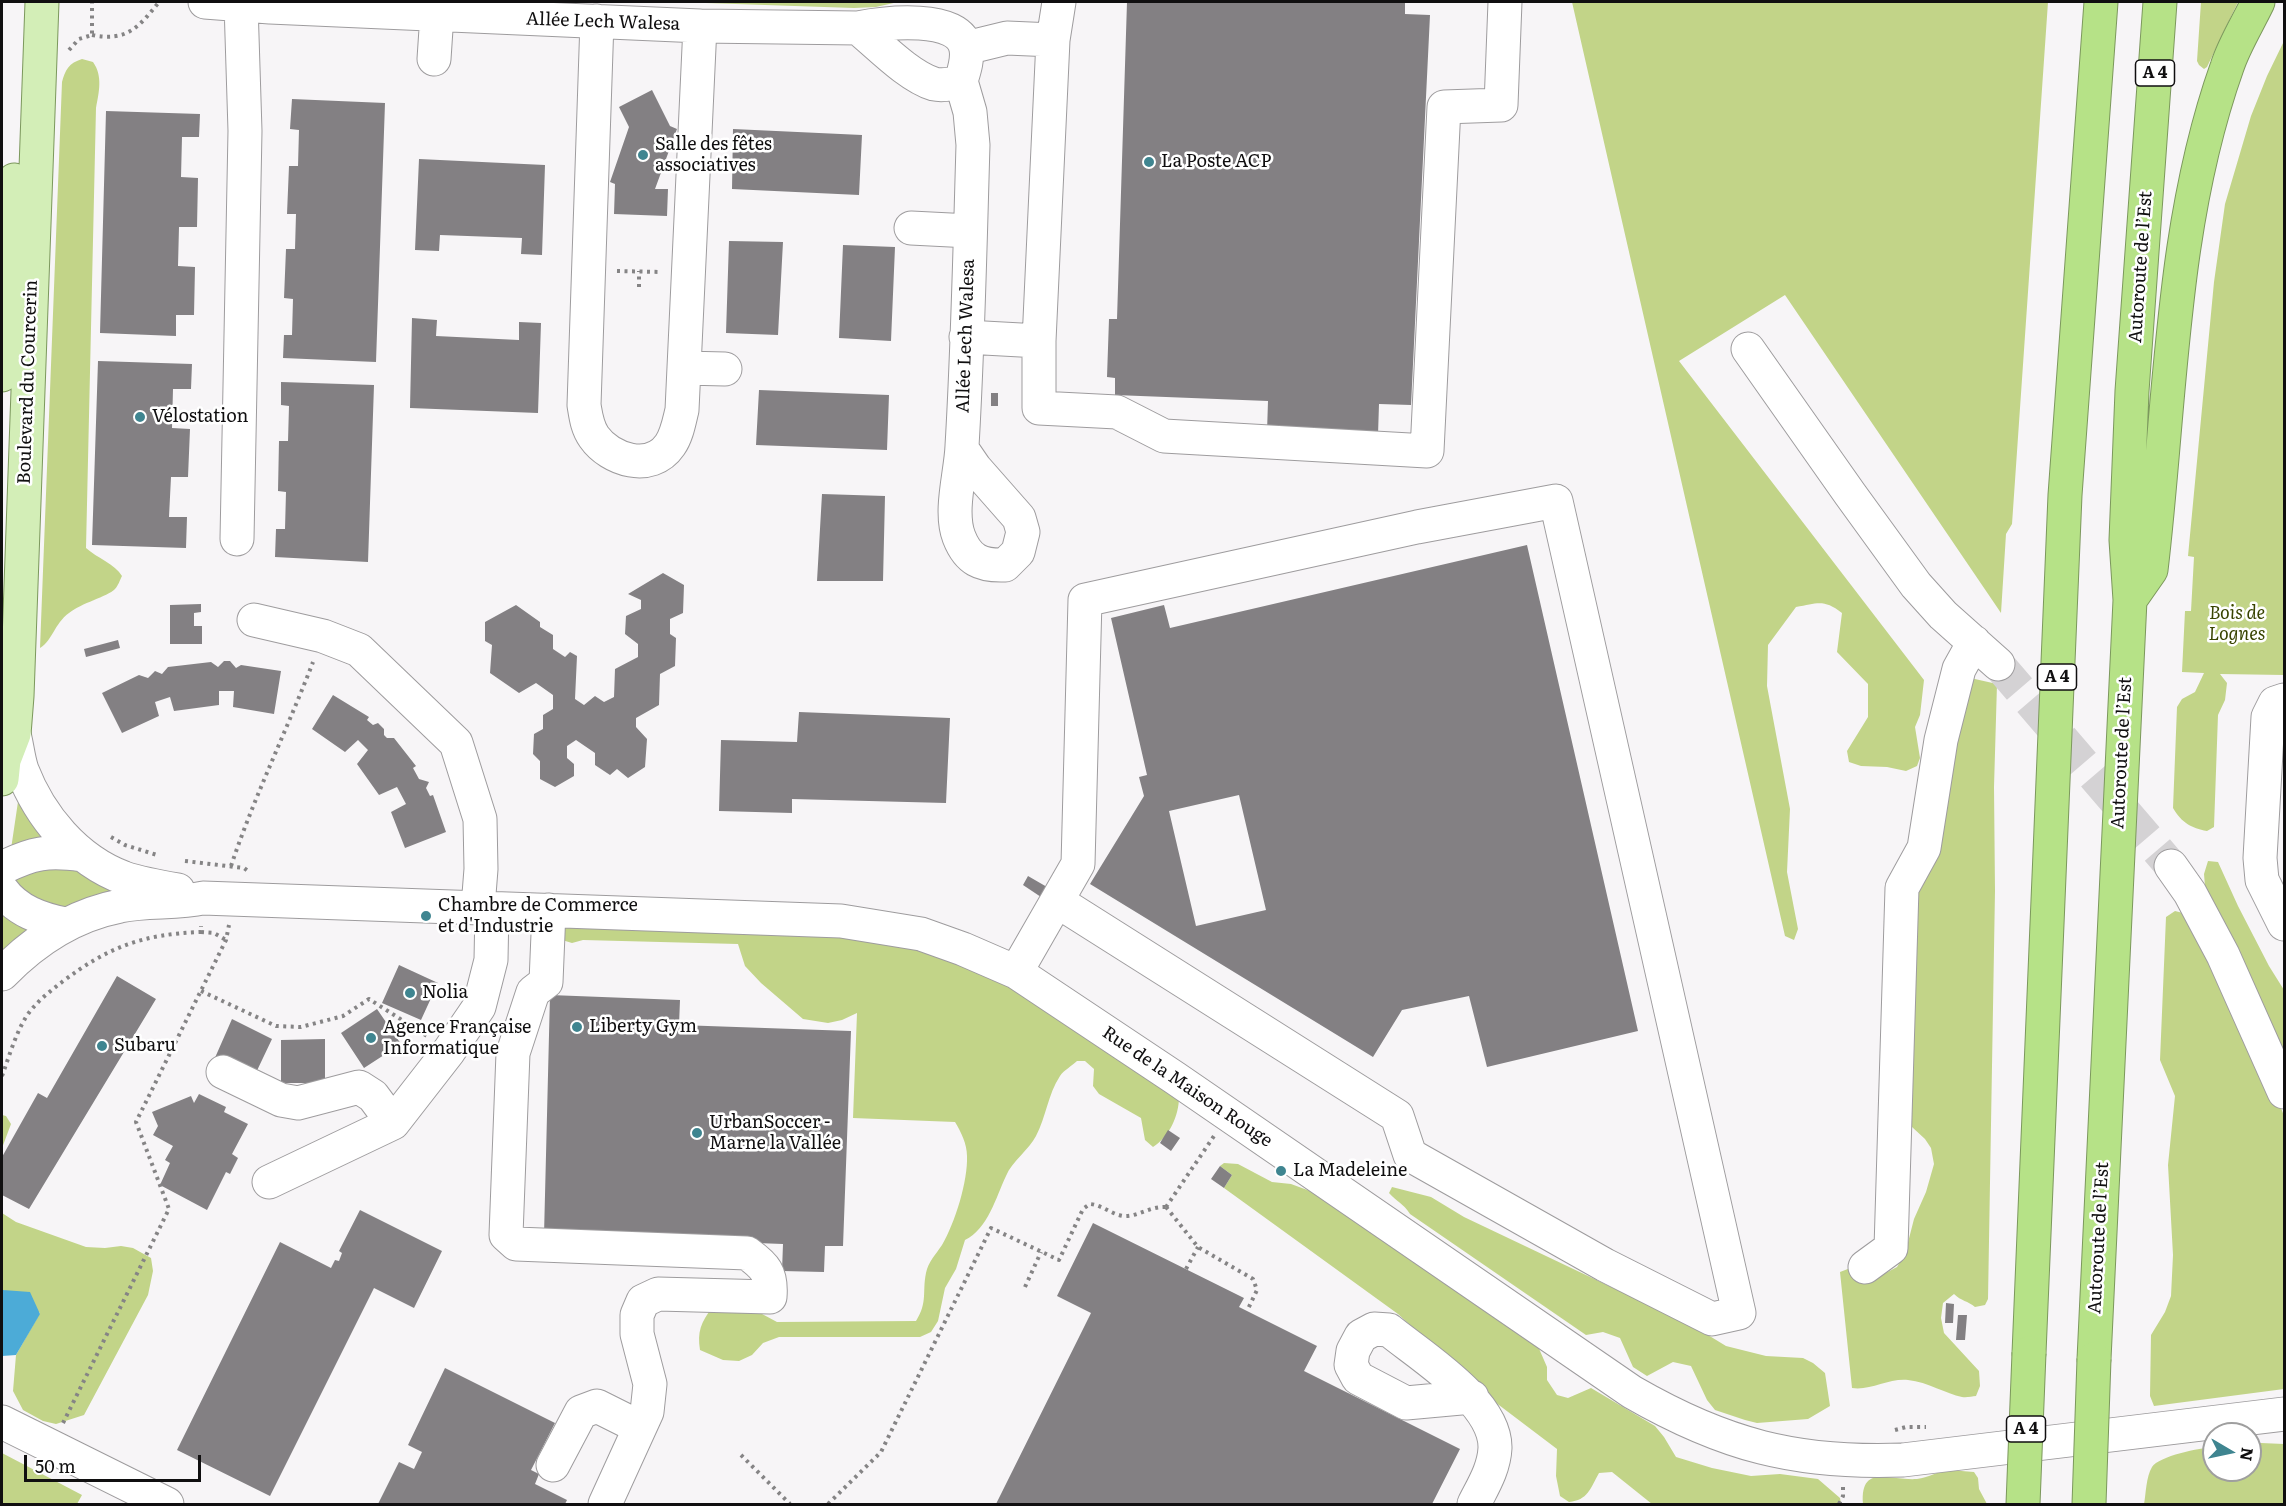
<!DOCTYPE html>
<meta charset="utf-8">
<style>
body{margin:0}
#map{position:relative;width:2286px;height:1506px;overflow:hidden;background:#f7f5f7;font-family:Literata,serif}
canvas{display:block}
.frame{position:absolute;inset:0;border:3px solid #100f10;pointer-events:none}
.north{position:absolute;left:2202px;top:1422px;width:60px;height:60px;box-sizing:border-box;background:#fff;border:2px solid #9f9f9f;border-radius:50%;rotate:99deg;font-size:16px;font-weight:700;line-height:24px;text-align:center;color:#100f10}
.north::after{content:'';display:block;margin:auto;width:21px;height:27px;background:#3f8590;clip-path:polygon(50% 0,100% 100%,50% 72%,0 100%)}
.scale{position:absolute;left:24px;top:1455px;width:177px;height:27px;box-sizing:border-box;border:3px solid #100f10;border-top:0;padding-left:8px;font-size:18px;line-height:21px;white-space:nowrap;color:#100f10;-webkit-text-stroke:4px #fff;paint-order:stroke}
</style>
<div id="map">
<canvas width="2286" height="1506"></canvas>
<div class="frame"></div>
<div class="north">N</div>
<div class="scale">50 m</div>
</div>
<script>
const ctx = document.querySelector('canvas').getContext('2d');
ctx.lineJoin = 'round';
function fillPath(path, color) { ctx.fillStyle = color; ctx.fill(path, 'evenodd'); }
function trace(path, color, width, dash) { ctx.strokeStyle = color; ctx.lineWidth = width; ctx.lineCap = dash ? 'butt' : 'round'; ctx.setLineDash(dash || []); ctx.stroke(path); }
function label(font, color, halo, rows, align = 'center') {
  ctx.font = font + ' Literata,serif'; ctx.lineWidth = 5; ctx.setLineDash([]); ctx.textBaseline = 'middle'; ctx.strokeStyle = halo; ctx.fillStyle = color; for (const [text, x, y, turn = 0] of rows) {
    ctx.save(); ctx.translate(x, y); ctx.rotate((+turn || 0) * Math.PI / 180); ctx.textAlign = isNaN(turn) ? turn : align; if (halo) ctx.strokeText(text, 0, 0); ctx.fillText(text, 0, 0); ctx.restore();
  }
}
fillPath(new Path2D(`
 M676 2H898L876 7 854 8Z
 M1572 2H2048L2012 524 2006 534 2001 613 1785 295 1679 361 1924 680 1920 715 1915 727 1920 758 1917 766 1906 771 1887 767 1861 766 1849 762 1847 751 1868 717V684L1837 652 1842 613C1824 599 1818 603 1796 607L1768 645 1767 686 1790 809 1787 872 1798 929 1794 940 1785 936Z
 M2201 2H2238L2207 67 2204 69 2199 65 2197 61Z
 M2284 41V675L2220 674 2227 683 2225 700 2218 715 2214 827 2207 831C2191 828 2182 823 2173 808L2177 707 2182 699 2195 692 2204 673 2182 672 2185 611H2191L2194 557 2188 556 2214 282 2225 204 2251 116 2267 76Z
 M82 59 93 62C103 76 99 92 96 108L86 548C97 558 115 564 122 576 120 580 118 586 115 589 107 597 81 603 69 613 54 624 53 640 40 648L62 82C65 70 69 63 82 59Z
 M1966 677 1997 684 1994 787 1995 891 1988 1299 1985 1305 1975 1307C1968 1301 1961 1301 1954 1294L1943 1303 1941 1318 1944 1333 1979 1371 1980 1386 1976 1396C1972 1396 1967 1398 1962 1397 1946 1394 1928 1382 1908 1380 1889 1378 1870 1391 1852 1388L1840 1272 1853 1267 1880 1276 1897 1267 1905 1254 1914 1219 1926 1192 1934 1164 1931 1148 1925 1139 1912 1127 1909 1119V918Z
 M19 795 50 839 11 849Z
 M2208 861 2218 862 2238 906 2269 966 2284 990V1058L2206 899 2204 874Z
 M53 862 132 892 77 908 41 906 12 878Z
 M2175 911 2183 913 2263 1058 2284 1116V1389L2154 1406 2150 1396 2151 1335 2165 1312 2171 1296 2173 1255 2168 1165 2175 1096 2160 1060 2166 917Z
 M3 912 36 928 2 960Z
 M565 923 805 932 922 949 1002 980 1179 1097C1179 1116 1169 1137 1153 1147L1145 1140 1141 1118 1099 1094 1093 1086 1094 1069 1085 1061H1077C1072 1066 1064 1070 1060 1076 1048 1094 1046 1117 1036 1136 1029 1150 1012 1161 1006 1176 996 1197 988 1229 965 1240L956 1269 945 1288 938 1321 931 1332 920 1337H779L763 1343 752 1355 739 1361 723 1360 700 1350C697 1332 701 1322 712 1308L749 1307 777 1322 916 1321C928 1302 922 1292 926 1273 928 1262 936 1254 942 1245 955 1223 968 1181 967 1156 967 1144 961 1132 955 1122L853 1118 857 1013 842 1020 828 1023 803 1019 761 983 745 966 738 944 583 940 572 943 562 940Z
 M2 1115 6 1116 11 1124 2 1148Z
 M1224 1163 1238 1164 1272 1182 1291 1184 1310 1191 1352 1217 1537 1344 1547 1367V1380L1557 1395 1568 1398 1591 1388 1655 1426 1664 1437 1676 1457 1712 1468 1751 1476 1780 1474 1818 1479 1840 1498 1841 1504H1652L1612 1472 1599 1473C1590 1489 1588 1500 1569 1502L1560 1496 1556 1476 1557 1449 1487 1396 1398 1314 1224 1188 1232 1175 1220 1166Z
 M1392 1187 1431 1197 1464 1217 1628 1295 1703 1332 1726 1346 1766 1356 1803 1358 1813 1363 1825 1373 1830 1406 1808 1419 1757 1423 1745 1420 1715 1410 1707 1400 1691 1366 1673 1362 1647 1376 1633 1367 1620 1338 1603 1332 1586 1335 1410 1214C1403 1203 1397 1202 1389 1193Z
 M2 1213 16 1222 86 1247 105 1248 121 1246 133 1248 151 1258 153 1271 148 1295 84 1415 56 1424 43 1421 23 1410 13 1391 16 1355 40 1313 4 1290 2 1293Z
 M2261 1443 2284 1444V1504H2144C2146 1493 2146 1477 2152 1467 2159 1456 2200 1448 2214 1447V1470H2250V1444Z
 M2 1453 82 1495 77 1504H2Z
 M1949 1470 1974 1472 1978 1478 1979 1489 1987 1504H1863C1860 1463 1890 1481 1917 1479 1928 1478 1938 1471 1949 1470Z`), '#c2d488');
fillPath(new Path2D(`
 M3 1290 30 1292 40 1314 16 1355 2 1356V1293Z`), '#4cabd7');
fillPath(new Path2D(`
 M1127 2H1405V14L1430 15 1411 405 1379 404 1378 435 1267 432 1268 401 1115 395V378L1107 377 1109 319H1117Z
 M652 90 670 126 677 129 655 189H668L667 216 614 214 615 184 610 182 629 127 619 107Z
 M292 99 385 103 376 362 283 358 284 335H292L293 299 284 298 286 249H295L296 214H287L289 166H298L299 130 290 129Z
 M106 111 200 114 199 137H182L181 177 198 178 197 227H179L178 266 195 267 194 315H176V336L100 333Z
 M733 129 862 135 859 195 732 189Z
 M419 159 545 165 542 255 521 254 522 238 440 235 439 251 415 250Z
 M729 241 783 242 778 335 726 333Z
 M843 245 895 247 891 341 839 338Z
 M412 318 437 320 436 336 519 340V322L541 323 538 413 410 408Z
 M98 361 192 364 191 389H173L172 428 190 429 188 477H171L169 517H187L186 548 92 545Z
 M281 382 374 385 368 562 275 557 276 529H285L286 492 278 491 279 441H288L289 406 281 405Z
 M759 390 889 395 887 450 756 445Z
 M991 393H998V406H991Z
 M822 494 885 496 883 581H817Z
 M1527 545 1638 1031 1487 1067 1469 996 1402 1010 1373 1057 1090 884 1144 796 1139 777 1147 775 1111 618 1164 605 1170 628ZM1239 795 1266 910 1196 926 1169 811Z
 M663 573 684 585 683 613 670 619V634L676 638 675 666 660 674 659 705 636 718V727L647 739 645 767 628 778 617 769 610 775 595 765V753L576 740 567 746V758L574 764V776L555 787 540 779V761L533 754 534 734 543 729V715L553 709V695L536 683 519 693 490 673 492 645 485 641V622L516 605 540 622V627L553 635V649L565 657 570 652 577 656 575 699 584 705 595 696 604 702 614 697 615 669 638 657V644L625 634 626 616 641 609V600L628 594Z
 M201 604V612L194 613V626H202V644H170V605Z
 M118 640 120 648 86 657 84 649Z
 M224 661H230L236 668 241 665 281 671 274 714 233 707 234 691H219V705L174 711 170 697 155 702 159 716 122 733 102 693 139 675 148 678 155 671 162 674 168 667 211 662 218 667Z
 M333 695 369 717 367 720 373 725 378 723 384 729V735L387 738H394L416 766 413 768 419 779 429 782 426 788 430 796 433 795 446 832 405 848 391 812 406 804 397 787 379 795 357 764 368 750 358 740 345 752 312 729Z
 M799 712 950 718 946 803 792 799V813L719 811 721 740 797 742Z
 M1028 876 1047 887 1041 897 1023 885Z
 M399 965 438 983 421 1020 382 1003Z
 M117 976 156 999 29 1209 2 1195V1157L38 1093 47 1098Z
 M550 995 680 1000 679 1025 851 1031 843 1246H825L824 1272 782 1271 783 1244 544 1235Z
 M377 1009 401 1044 364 1068 341 1033Z
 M232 1019 272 1039 253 1079 214 1060Z
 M325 1039V1083H281V1040Z
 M199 1094 226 1107 224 1112 248 1124 232 1154 238 1158 230 1174 226 1172 207 1210 160 1185 170 1163 165 1160 173 1146 153 1135 158 1126 152 1112 191 1096 194 1103Z
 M1168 1130 1180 1138 1171 1151 1160 1143Z
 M1220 1166 1232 1175 1224 1188 1211 1179Z
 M360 1210 442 1251 414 1308 374 1288 270 1496 177 1450 280 1242 331 1268 335 1260 339 1261 342 1253 339 1251Z
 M1093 1223 1244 1298 1239 1307 1317 1346 1304 1371 1460 1449 1432 1504H996L1091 1313 1057 1296Z
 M1946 1303 1954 1304 1953 1323H1945Z
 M1958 1315H1967L1965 1340H1956Z
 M445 1368 555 1423 531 1470 539 1474 535 1484 567 1500 565 1504H378L399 1462 414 1469 422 1452 408 1445Z`), '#838083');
trace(new Path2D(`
 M1998 664 2171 866`), '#d4d2d4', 33, [33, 16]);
const minor = new Path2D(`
 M205 2 270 7 700 26 858 28C883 23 961 13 966 49 968 60 964 71 961 81 952 84 943 86 934 84 908 76 878 44 858 28
 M597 21 584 405C586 417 587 427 594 437 610 460 651 473 670 445 677 435 679 422 682 410L700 26
 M1053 40 1059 2
 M434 59 437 14
 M961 81 970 112 973 145C970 245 968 346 962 446 961 473 949 511 959 537 968 560 981 566 1005 565L1018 552 1023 532 1019 518 975 468 962 449
 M911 228 970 231
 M966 337 1039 341 1053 40 1007 38 966 48
 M1039 341V408L1117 412 1164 436 1427 451 1444 107 1501 105 1505 2
 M1748 349 1850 494 1916 585 1943 615 1998 664
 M684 368 725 369
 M237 539 245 131 241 4
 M254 620 323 636 359 650 456 743 480 819 481 869 478 907
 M2284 700 2275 703 2268 717 2260 858 2262 880 2284 924
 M14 734C17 745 18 758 22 770 40 817 76 860 124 878 142 884 160 887 178 890
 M2171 866 2190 893 2223 955 2284 1092
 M2 868C32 853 48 850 82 855
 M2 890C17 911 41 919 65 924
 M549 910 546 982 533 992 513 1053 506 1235 516 1244 747 1253C765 1266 772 1273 770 1297L658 1294 643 1301 637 1315V1334L650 1384 647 1412 605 1504
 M1016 972 1078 864 1085 600 1417 527 1556 501 1739 1313 1712 1319 1605 1265 1410 1155 1397 1116 1057 901
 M2 974C34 941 74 915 120 906 147 900 176 904 203 898L841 921 921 934 963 949 1016 972 1175 1078 1632 1392C1724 1445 1796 1464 1903 1460L2284 1414
 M223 1072 281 1100 298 1103 359 1087 373 1096 393 1123
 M269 1182 393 1123 449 1051 479 1007 491 960 492 908
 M1865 1267 1891 1248 1902 888 1924 848 1941 740 1959 669 1974 642
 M1472 1397 1406 1403 1358 1378 1351 1365 1353 1351 1361 1336 1374 1329 1389 1330C1422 1357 1496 1402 1495 1448 1494 1469 1483 1486 1474 1504
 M2 1422 167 1504
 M553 1465 581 1412 597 1406 639 1427`);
const major = new Path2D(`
 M2 375 14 180
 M2 779 4 760 14 734 17 696 42 2`);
const highway = new Path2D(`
 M2130 600 2151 570C2171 403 2170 227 2227 67 2234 45 2248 23 2258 2
 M2029 1353 2065 495 2101 2
 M2094 1359 2130 600 2126 540 2132 391 2160 2`);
trace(minor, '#9e9c9e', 35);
trace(major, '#7c985d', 35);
trace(highway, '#7c985d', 35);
trace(new Path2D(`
 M92 35C127 42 139 27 159 2
 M69 50 79 39 92 35V2
 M617 271 660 272
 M639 287V271
 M111 837 125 845 157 855
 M185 861 244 868 248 871
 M231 866C254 797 287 730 313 662
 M201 932 214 933 226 940
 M201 991 276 1026 301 1027 343 1016 369 999 427 1036
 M2 1076C9 1057 15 1035 26 1017 35 1003 49 992 62 982 108 947 143 934 201 932V926
 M1166 1207 1198 1247 1253 1279 1257 1290 1247 1311
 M1166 1207 1214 1136
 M1186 1269 1198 1247
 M1025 1287 1041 1252
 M63 1423 169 1209 136 1122 226 940 229 925
 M1895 1430 1906 1427H1926
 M741 1455 790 1504
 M828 1504 881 1452 991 1228 1059 1260 1083 1209 1090 1204C1102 1205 1111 1214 1123 1216 1138 1217 1150 1206 1166 1207
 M1839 1504 1843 1496V1485`), '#858485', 4, [3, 4.5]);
trace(minor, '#fff', 33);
trace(major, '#d3eeb7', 33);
trace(highway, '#b6e287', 33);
const highwayBridge = new Path2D(`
 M2023 1504 2029 1353
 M2089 1504 2094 1359`);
trace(highwayBridge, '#7c985d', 35, []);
trace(highwayBridge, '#b6e287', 33);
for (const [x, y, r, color] of [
 [643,155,6,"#3f8590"],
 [1149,162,6,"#3f8590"],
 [140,417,6,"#3f8590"],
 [426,916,6,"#3f8590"],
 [410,993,6,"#3f8590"],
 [577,1027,6,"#3f8590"],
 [371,1038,6,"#3f8590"],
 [102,1046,6,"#3f8590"],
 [697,1133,6,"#3f8590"],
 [1281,1171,6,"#3f8590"]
]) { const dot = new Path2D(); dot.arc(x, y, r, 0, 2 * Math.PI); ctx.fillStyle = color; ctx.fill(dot); trace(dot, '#fff', 2); }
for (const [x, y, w] of [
 [2155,73,39],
 [2057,677,39],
 [2026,1429,39]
]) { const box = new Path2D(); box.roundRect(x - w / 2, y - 13, w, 26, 4.5); ctx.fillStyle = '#fff'; ctx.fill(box); trace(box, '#100f10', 1.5); }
label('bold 16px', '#100f10', null, [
 ["A 4",2155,73],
 ["A 4",2057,677],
 ["A 4",2026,1429]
]);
label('18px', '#100f10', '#fff', [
 ["Allée Lech Walesa",603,22,2],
 ["Autoroute de l’Est",2141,267,-86],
 ["Allée Lech Walesa",966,336,-88],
 ["Boulevard du Courcerin",28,382,-88],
 ["Autoroute de l’Est",2122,753,-87],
 ["Rue de la Maison Rouge",1187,1087,34],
 ["Autoroute de l’Est",2099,1238,-87]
]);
label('18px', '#100f10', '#fff', [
 ["Salle des fêtes",655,145],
 ["associatives",655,166],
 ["La Poste ACP",1161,162],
 ["Vélostation",152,417],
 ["Chambre de Commerce",438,906],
 ["et d'Industrie",438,927],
 ["Nolia",422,993],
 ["Liberty Gym",589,1027],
 ["Agence Française",383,1028],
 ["Informatique",383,1049],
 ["Subaru",114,1046],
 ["UrbanSoccer -",709,1123],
 ["Marne la Vallée",709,1144],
 ["La Madeleine",1293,1171]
], 'left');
label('italic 18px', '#394402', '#fff', [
 ["Bois de",2237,614],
 ["Lognes",2237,635]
]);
</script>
